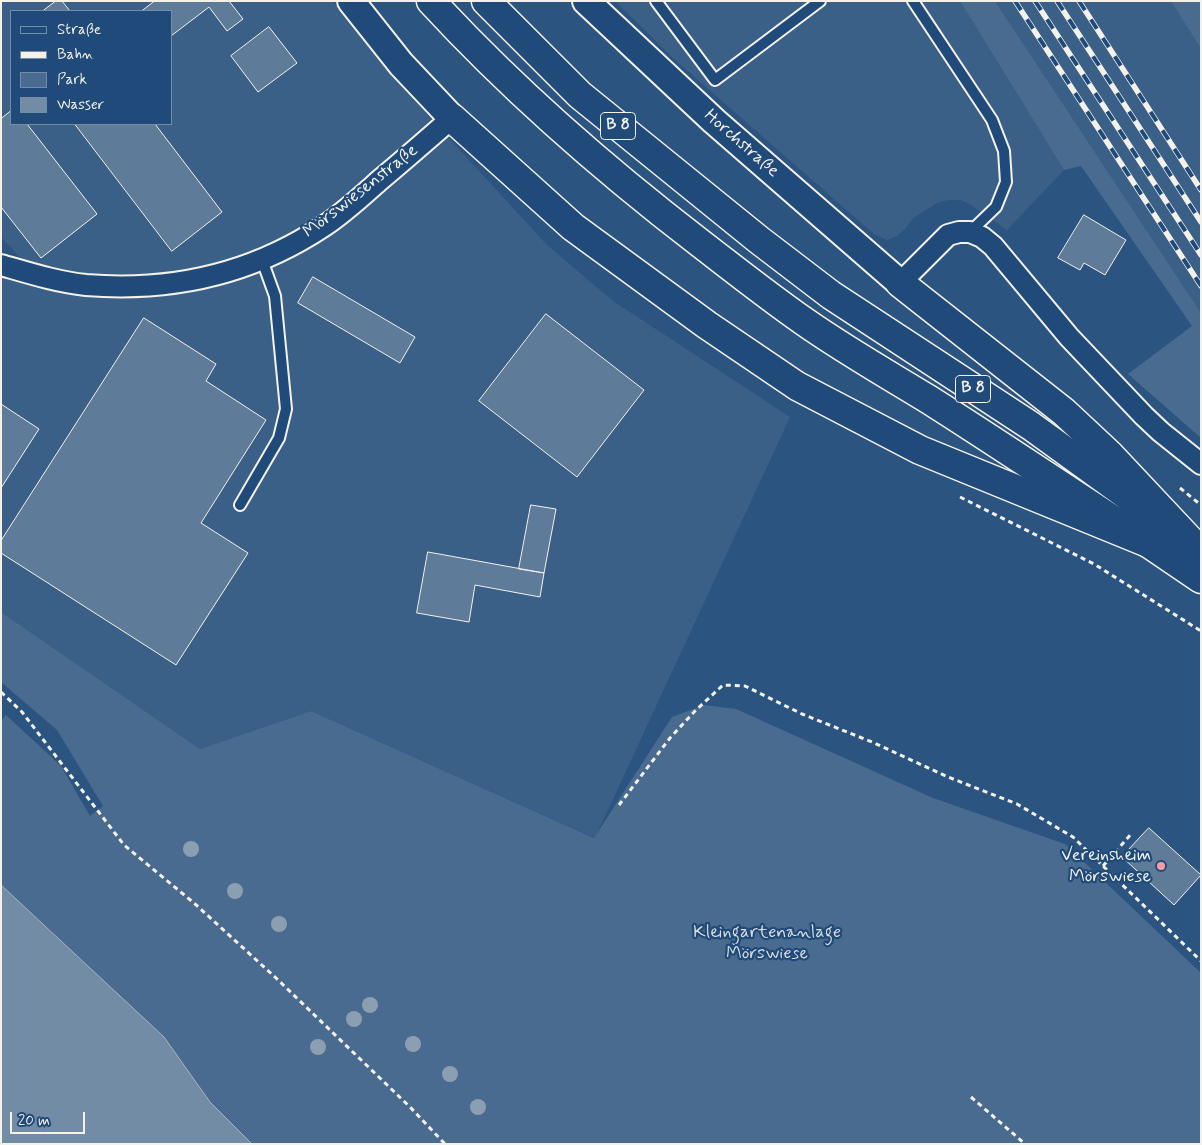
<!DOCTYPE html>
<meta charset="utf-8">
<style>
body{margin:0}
#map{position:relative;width:1202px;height:1145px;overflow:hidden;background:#2c5481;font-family:Mynerve,sans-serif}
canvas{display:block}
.frame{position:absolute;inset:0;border:2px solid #f4f1e8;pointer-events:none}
.legend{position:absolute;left:10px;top:10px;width:162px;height:115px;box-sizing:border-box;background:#1f4a7a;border:1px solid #748da6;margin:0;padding:6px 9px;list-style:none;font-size:15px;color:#f4f1e8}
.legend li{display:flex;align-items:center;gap:10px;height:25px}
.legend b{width:25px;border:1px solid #748da6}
.scale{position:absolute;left:10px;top:1112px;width:75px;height:22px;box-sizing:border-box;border:2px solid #f4f1e8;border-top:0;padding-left:6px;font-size:15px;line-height:18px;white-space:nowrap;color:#f4f1e8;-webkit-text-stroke:4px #1f4a7a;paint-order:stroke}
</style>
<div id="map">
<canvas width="1202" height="1145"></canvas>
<div class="frame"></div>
<ul class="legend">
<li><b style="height:6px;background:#1f4a7a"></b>Straße</li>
<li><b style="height:6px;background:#f4f1e8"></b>Bahn</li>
<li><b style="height:14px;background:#496b90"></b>Park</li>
<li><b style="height:14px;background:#738ca6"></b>Wasser</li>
</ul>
<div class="scale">20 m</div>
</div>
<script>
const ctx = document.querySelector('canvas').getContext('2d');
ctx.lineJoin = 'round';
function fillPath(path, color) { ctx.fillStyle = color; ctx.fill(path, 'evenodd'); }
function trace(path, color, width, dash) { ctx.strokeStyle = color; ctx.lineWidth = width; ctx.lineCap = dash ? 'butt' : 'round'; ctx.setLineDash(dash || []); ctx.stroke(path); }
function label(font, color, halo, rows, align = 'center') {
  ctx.font = font + ' Mynerve,sans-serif'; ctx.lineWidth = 4.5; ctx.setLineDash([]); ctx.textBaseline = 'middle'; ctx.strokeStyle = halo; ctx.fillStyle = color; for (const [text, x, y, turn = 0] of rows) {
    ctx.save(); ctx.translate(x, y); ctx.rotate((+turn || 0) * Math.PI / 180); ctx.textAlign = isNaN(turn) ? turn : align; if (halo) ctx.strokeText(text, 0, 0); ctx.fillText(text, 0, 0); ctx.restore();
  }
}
fillPath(new Path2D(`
 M1 1H333L401 86 547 245 613 301 790 417 595 838 311 711 200 749 1 612V270L36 275 1 237ZM11 11H171V124H11Z
 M615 1H960L1064 170 1007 230 971 205 961 200H949L939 202 913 218 905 229 897 236 887 240 874 234 674 59Z
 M995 1H1171L1201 49V313Z`), '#3b6088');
fillPath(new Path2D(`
 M960 1H995L1201 313V438L1128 374 1192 326 1081 166 1064 170Z
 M1171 1H1201V49Z
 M1 612 200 749 311 711 594 838 672 717 704 705 736 709 933 798 1065 844 1201 973V1144H252L210 1102 164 1037 1 885V721L6 715 61 766 90 816 103 806 57 730 1 682Z`), '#496b90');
const water = new Path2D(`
 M1 885 164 1037 210 1102 252 1144H1Z`);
fillPath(water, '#738ca6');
trace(water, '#a7b4c0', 1);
const building = new Path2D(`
 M56 1H62L70 11H43Z
 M155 1H229L243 19 227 31 209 7 171 36V11H142Z
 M269 27 297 63 258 92 231 56Z
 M11 111V124H27L97 214 41 258 1 207V119Z
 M75 124H155L222 212 172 251Z
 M1084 215 1126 240 1105 275 1084 263 1080 270 1058 258Z
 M313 277 415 337 400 363 298 303Z
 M546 314 644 390 577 477 479 401Z
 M144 318 216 364 206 381 266 420 201 523 248 553 176 665 1 553V541Z
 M1 404 39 429 1 488Z
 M531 505 556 509 544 573 519 569Z
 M428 552 544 573 540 597 475 585 469 622 417 613Z
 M1149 828 1201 875 1174 905 1122 857Z`);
fillPath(building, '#5e7b9a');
trace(building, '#f4f1e8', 1);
const service = new Path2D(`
 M656 1 715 80 820 1
 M913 1 992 120 1004 151 1006 182 996 207 970 232
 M240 505 279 438 286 409 275 296 262 260`);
const minor = new Path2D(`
 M1 265C29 273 57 282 86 285 173 292 252 274 324 226 344 213 362 196 380 180 404 160 428 139 452 118
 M900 283 948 235 959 232H970L982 237 993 246 1069 337 1144 416 1161 432 1201 464`);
const tertiary = new Path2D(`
 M351 1 401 64 452 118
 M586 1 714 121 900 283`);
const primary = new Path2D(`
 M452 118 573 227 707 325 797 386 920 450 1148 543 1201 579
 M900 283 1064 412 1110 455 1201 552`);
const trunk = new Path2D(`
 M431 1C513 90 605 170 700 243 735 270 769 297 805 322 845 350 887 374 928 399 1002 446 1075 495 1148 543
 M486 1 580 95 759 240 831 295 1031 426 1187 539`);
trace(service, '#f4f1e8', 14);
trace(minor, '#f4f1e8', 24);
trace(tertiary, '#f4f1e8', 30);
trace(primary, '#f4f1e8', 31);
trace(trunk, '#f4f1e8', 31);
trace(new Path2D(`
 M1180 488 1201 505
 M960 497 1094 564 1201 631
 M1 692 22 712 124 845 194 903 276 978 410 1107 445 1144
 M619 805 670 738 695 711 723 685 745 686 802 714 872 742 948 777 1017 804 1073 837 1201 961
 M1103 866 1131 834
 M971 1097 1025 1144`), '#f4f1e8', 3, [5, 4]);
trace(service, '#1f4a7a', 10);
trace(minor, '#1f4a7a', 20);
trace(tertiary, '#1f4a7a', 26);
trace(primary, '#1f4a7a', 28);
trace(trunk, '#1f4a7a', 28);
const rail = new Path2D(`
 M1015 1 1201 286
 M1035 1 1201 255
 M1057 1 1201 222
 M1079 1 1201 190`);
trace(rail, '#f4f1e8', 5.5);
trace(rail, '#1f4a7a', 4, [11]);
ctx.fillStyle = '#8c9fb2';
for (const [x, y] of [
 [191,849],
 [235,891],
 [279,924],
 [370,1005],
 [354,1019],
 [413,1044],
 [318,1047],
 [450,1074],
 [478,1107]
]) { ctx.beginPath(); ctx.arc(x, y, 8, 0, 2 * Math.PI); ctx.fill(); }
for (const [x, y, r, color] of [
 [1161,866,5,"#ff9aa2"]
]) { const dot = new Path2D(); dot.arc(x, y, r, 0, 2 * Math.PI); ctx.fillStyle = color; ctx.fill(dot); trace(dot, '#1f4a7a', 2); }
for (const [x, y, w] of [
 [618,126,35],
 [973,389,35]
]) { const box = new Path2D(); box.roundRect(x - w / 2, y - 13.5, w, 27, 4); ctx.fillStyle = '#1f4a7a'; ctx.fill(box); trace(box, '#f4f1e8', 1); }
label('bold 16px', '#f4f1e8', null, [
 ["B 8",618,126],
 ["B 8",973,389]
]);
label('18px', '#f4f1e8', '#1f4a7a', [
 ["Horchstraße",741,144,41],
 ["Mörswiesenstraße",361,192,-38]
]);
label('18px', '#f4f1e8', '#1f4a7a', [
 ["Vereinsheim",1151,856],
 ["Mörswiese",1151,877]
], 'right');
label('18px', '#dadddb', '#1f4a7a', [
 ["Kleingartenanlage",767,933],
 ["Mörswiese",767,954]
]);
</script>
